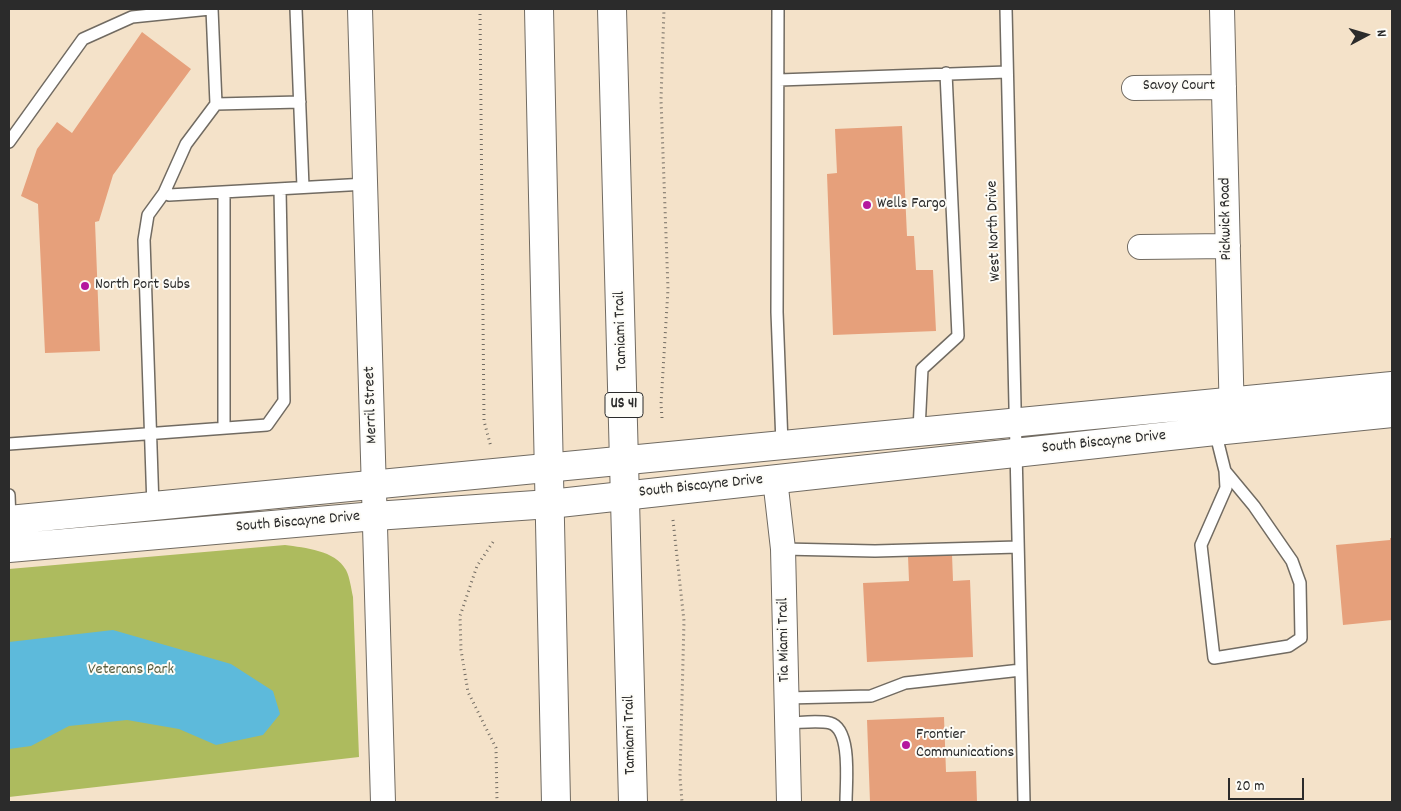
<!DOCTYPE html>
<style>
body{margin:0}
#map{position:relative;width:1401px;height:811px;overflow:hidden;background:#f4e2c9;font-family:Dekko,sans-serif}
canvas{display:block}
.frame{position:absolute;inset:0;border:10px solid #2b2b2b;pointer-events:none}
.north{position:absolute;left:1341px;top:10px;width:50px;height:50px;-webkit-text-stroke:4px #fdfcf7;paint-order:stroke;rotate:84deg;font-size:14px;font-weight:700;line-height:20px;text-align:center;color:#2b2b2b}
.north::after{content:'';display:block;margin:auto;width:18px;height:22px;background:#2b2b2b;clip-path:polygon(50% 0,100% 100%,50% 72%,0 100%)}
.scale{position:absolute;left:1228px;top:778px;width:76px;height:22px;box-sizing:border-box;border:2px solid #2b2b2b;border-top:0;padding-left:6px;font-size:15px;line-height:18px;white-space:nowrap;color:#2b2b2b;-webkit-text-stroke:4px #fdfcf7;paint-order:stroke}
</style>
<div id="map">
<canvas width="1401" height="811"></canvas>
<div class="frame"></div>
<div class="north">N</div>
<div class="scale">20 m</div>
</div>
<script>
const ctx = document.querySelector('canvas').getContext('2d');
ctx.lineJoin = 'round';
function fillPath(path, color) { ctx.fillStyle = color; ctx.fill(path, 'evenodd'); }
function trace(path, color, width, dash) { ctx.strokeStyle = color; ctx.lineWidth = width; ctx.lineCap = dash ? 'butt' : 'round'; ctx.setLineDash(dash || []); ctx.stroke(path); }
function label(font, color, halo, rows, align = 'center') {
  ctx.font = font + ' Dekko,sans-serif'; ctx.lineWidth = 4; ctx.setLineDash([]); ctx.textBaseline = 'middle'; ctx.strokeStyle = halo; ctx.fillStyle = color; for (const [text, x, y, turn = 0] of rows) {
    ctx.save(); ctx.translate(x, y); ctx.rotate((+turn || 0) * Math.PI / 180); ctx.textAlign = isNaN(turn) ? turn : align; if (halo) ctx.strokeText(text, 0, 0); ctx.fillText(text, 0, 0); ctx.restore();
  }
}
fillPath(new Path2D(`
 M285 545C305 548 335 550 346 570 350 578 351 588 353 597L359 757 9 797V569Z`), '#adbb5e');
fillPath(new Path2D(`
 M113 630 231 664 273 691 280 714 263 735 216 745 179 729 127 720 69 726 31 746 9 749V642Z`), '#5dbadb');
fillPath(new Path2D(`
 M142 32 191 69 113 175 99 221 95 222 100 351 45 353 38 204 21 196 37 149 57 122 72 133Z
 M902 126 907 236H914L916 270H933L936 331 833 335 827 174 837 173 835 129Z
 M1390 538H1392V620L1343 625 1336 545 1390 540Z
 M952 554 953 581 970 580 973 657 867 662 863 583 909 581 908 556Z
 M944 717 946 772 976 771 977 802H870L867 720Z`), '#e6a07b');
const service = new Path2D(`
 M296 9 303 187
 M778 9 777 312 782 444
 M779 80 1007 72
 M216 104 300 102
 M9 142 83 39 132 17 210 9
 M224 192V428
 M164 193 186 144 216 104 212 9
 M919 430 922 369 958 336 946 73
 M1215 431 1225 471 1254 506 1292 561 1300 583 1301 638 1289 646 1214 658 1201 545 1226 488 1225 471
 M9 444 267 425 284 401 280 189
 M9 495 10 520
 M153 507 144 240 148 215 164 193 169 195 366 184
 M783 549 875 551 1018 547
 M1021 670 1024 802
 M786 698 871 696 905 683 1021 670 1006 9
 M786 723C799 723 817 720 830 723 852 729 846 783 846 802`);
const minor = new Path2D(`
 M360 9 383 802
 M1222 9 1232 420
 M1134 88 1224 87
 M1140 247 1228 246
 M775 479 783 549 789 802`);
const tertiary = new Path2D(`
 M9 520 1392 386
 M9 548 375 516 550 504 1215 431 1392 413`);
const primary = new Path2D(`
 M539 9 556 802
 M612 9 633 802`);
trace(service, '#716b62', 14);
trace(minor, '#716b62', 26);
trace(tertiary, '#716b62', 30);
trace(primary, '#716b62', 30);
trace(new Path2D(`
 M480 9 484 421 491 447
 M662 418 661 404 668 289 661 100 664 9
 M673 520 684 621 680 777 682 802
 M493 542 477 566 460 616 461 650 468 692 496 748 497 802`), '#716b62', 3, [1, 4]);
trace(service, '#fff', 11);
trace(minor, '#fff', 24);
trace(tertiary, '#fff', 28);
trace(primary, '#fff', 28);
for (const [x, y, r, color] of [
 [867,205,5,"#b5179e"],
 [85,286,5,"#b5179e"],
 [906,745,5,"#b5179e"]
]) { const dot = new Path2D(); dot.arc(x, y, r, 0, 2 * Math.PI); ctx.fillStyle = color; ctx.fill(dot); trace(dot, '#fdfcf7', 2); }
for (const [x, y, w] of [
 [624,405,38]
]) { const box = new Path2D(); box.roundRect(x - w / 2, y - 12.5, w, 25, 4); ctx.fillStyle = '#fdfcf7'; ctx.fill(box); trace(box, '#2b2b2b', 1); }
label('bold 15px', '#2b2b2b', null, [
 ["US 41",624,405]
]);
label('16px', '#2b2b2b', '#fdfcf7', [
 ["Savoy Court",1179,87],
 ["Pickwick Road",1227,219,-91],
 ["West North Drive",995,231,-92],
 ["Tamiami Trail",622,331,-92],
 ["Merril Street",372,405,-92],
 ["South Biscayne Drive",1104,443,-6],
 ["South Biscayne Drive",701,487,-6],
 ["South Biscayne Drive",298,523,-5],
 ["Tia Miami Trail",785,640,-91],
 ["Tamiami Trail",631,735,-91]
]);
label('16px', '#2b2b2b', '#fdfcf7', [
 ["Wells Fargo",877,205],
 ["North Port Subs",95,286],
 ["Frontier",916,736],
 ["Communications",916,754]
], 'left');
label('16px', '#585d3d', '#fdfcf7', [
 ["Veterans Park",131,671]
]);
</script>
